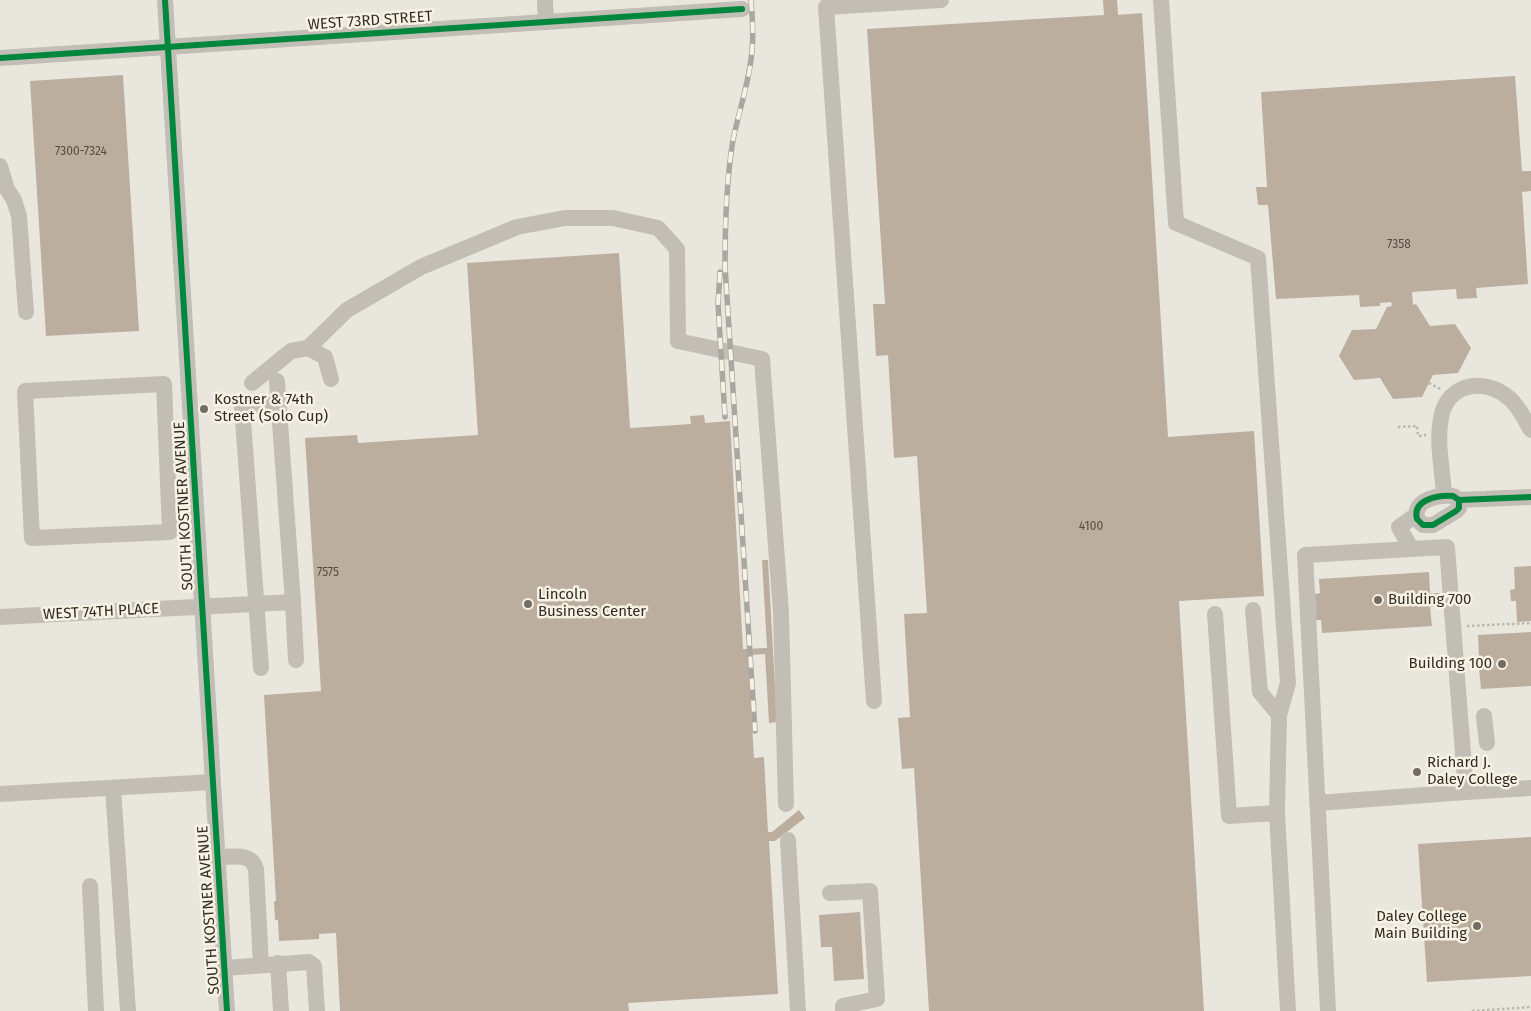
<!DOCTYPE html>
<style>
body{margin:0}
canvas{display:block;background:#e9e6dd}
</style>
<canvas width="1531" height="1011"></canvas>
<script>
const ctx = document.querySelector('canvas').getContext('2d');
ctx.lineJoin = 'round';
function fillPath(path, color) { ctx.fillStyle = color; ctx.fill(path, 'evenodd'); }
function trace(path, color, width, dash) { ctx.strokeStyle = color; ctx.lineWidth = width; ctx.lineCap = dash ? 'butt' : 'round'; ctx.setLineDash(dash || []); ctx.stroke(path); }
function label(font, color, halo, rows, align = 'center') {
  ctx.font = font + ' "Fira Sans",sans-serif'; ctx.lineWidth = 5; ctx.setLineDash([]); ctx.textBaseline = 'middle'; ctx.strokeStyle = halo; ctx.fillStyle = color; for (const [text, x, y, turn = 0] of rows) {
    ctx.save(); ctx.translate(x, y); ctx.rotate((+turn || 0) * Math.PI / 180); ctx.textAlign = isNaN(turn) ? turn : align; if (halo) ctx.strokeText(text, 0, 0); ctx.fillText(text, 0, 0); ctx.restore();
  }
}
fillPath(new Path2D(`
 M1103 0H1117L1118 15 1142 13 1168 437 1254 431 1264 596 1179 601 1204 1011H929L914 768 902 769 898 718 910 717 904 614 927 613 917 456 894 458 888 355 876 356 873 304H885L867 29 1104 15Z
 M123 75 139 331 46 336 30 81Z
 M1515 76 1522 171H1531V191L1522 192 1528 284 1476 288 1477 298 1457 299 1456 289 1412 292 1413 305 1416 304 1430 326 1455 324 1471 348 1458 373 1433 375 1422 397 1393 399 1380 378 1354 380 1339 356 1352 330 1376 329 1387 307 1392 306 1391 302 1380 303V306L1360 307 1359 295 1276 299 1268 205H1258L1256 187H1267L1261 92Z
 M619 253 630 428 691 424 690 416 704 415 705 423 730 421 743 649 767 648 762 560H768L777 722 769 723 765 654 748 655 754 758 764 757 768 832H772L799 810 805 818 775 841H769L778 994 628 1003 629 1011H340L336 933 319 934V939L279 941 278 920H275L274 901H276L264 695 321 691 305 438 357 435 358 443 478 435 467 263Z
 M1531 566V621L1517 622 1516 601H1511L1510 590 1515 589 1514 567Z
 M1429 572 1430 593H1440L1441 606 1430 607 1432 626 1322 633 1321 620H1316L1315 594 1320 593 1319 579Z
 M1531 632V686L1481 689 1479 669H1474L1473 658H1479L1478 635Z
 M1531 837V976L1427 982 1418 844Z
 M860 912 864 979 834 981 832 947H821L819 915Z`), '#bcae9f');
trace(new Path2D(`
 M1429 383 1440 389
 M1398 427 1417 426 1418 436 1426 435
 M1467 626 1531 623
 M1472 1011 1531 1007`), '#bbb7af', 2.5, [2.5, 2.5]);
trace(new Path2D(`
 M165 0 227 1011
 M545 0 546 22
 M1161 0 1176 223 1258 258 1288 683 1279 715 1277 813
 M0 58 742 9
 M0 166 7 189 14 200 19 216 26 312
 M308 348 347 310 421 267 517 227 565 218H613L658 228 677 249 678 341 762 359 781 613 786 804
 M252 383 291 351 308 348 325 357 331 379
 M164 384 170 532 32 538 25 391Z
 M1444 496C1443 471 1436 443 1441 418 1447 383 1484 377 1509 398 1519 406 1525 420 1531 430
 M1459 500V508L1456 511 1433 525H1423L1417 519C1412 499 1439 495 1453 496L1459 500 1531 497
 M1408 549V543L1399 527 1416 515
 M293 602 296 660
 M1253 610 1260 692 1279 715
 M1215 614 1229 816 1277 813 1288 1011
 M0 617 293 602 277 381
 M261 668 242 406 279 404
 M874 701 826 7 941 0
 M1484 716 1487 743
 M113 788 128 1011
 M1466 792 1531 788
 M0 794 213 782
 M1317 803 1466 792 1447 547 1305 555 1328 1011
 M788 840 798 1011
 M218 857C232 857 251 852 256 869L261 965
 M90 886 96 1011
 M830 893 870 891 877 999 843 1006V1011
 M278 963 281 1011
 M225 968 309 962 314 966 317 1011`), '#c2beb6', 16);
const rail = new Path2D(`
 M751 0C752 17 754 33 752 50 750 80 739 110 733 140 726 182 725 223 725 266L755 731
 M720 272 718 304 725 417`);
trace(rail, '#aaa6a0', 5.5);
trace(rail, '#f7f2e3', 4, [11]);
trace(new Path2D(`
 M165 0 227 1011
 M0 58 742 9
 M1459 500V508L1456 511 1433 525H1423L1417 519C1412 499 1439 495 1453 496L1459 500 1531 497`), '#00873e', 6);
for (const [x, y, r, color] of [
 [204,409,5,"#726d65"],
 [1378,600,5,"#726d65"],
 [528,604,5,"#726d65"],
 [1502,664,5,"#726d65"],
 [1417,772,5,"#726d65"],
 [1477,926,5,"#726d65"]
]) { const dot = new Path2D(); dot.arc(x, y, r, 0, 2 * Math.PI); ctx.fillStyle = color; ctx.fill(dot); trace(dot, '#f7f2e3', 2); }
label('12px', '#544c44', null, [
 ["7300-7324",81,152],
 ["7358",1399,245],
 ["4100",1091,527],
 ["7575",328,573]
]);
label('15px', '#322c25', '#f7f2e3', [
 ["WEST 73RD STREET",370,21,-4],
 ["SOUTH KOSTNER AVENUE",184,506,-93],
 ["WEST 74TH PLACE",101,612,-3],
 ["SOUTH KOSTNER AVENUE",209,910,-94]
]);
label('15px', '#322c25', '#f7f2e3', [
 ["Kostner & 74th",214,400],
 ["Street (Solo Cup)",214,417],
 ["Lincoln",538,595],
 ["Business Center",538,612],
 ["Building 700",1388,600],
 ["Building 100",1492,664,"right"],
 ["Richard J.",1427,763],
 ["Daley College",1427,780],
 ["Daley College",1467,917,"right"],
 ["Main Building",1467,934,"right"]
], 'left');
</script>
